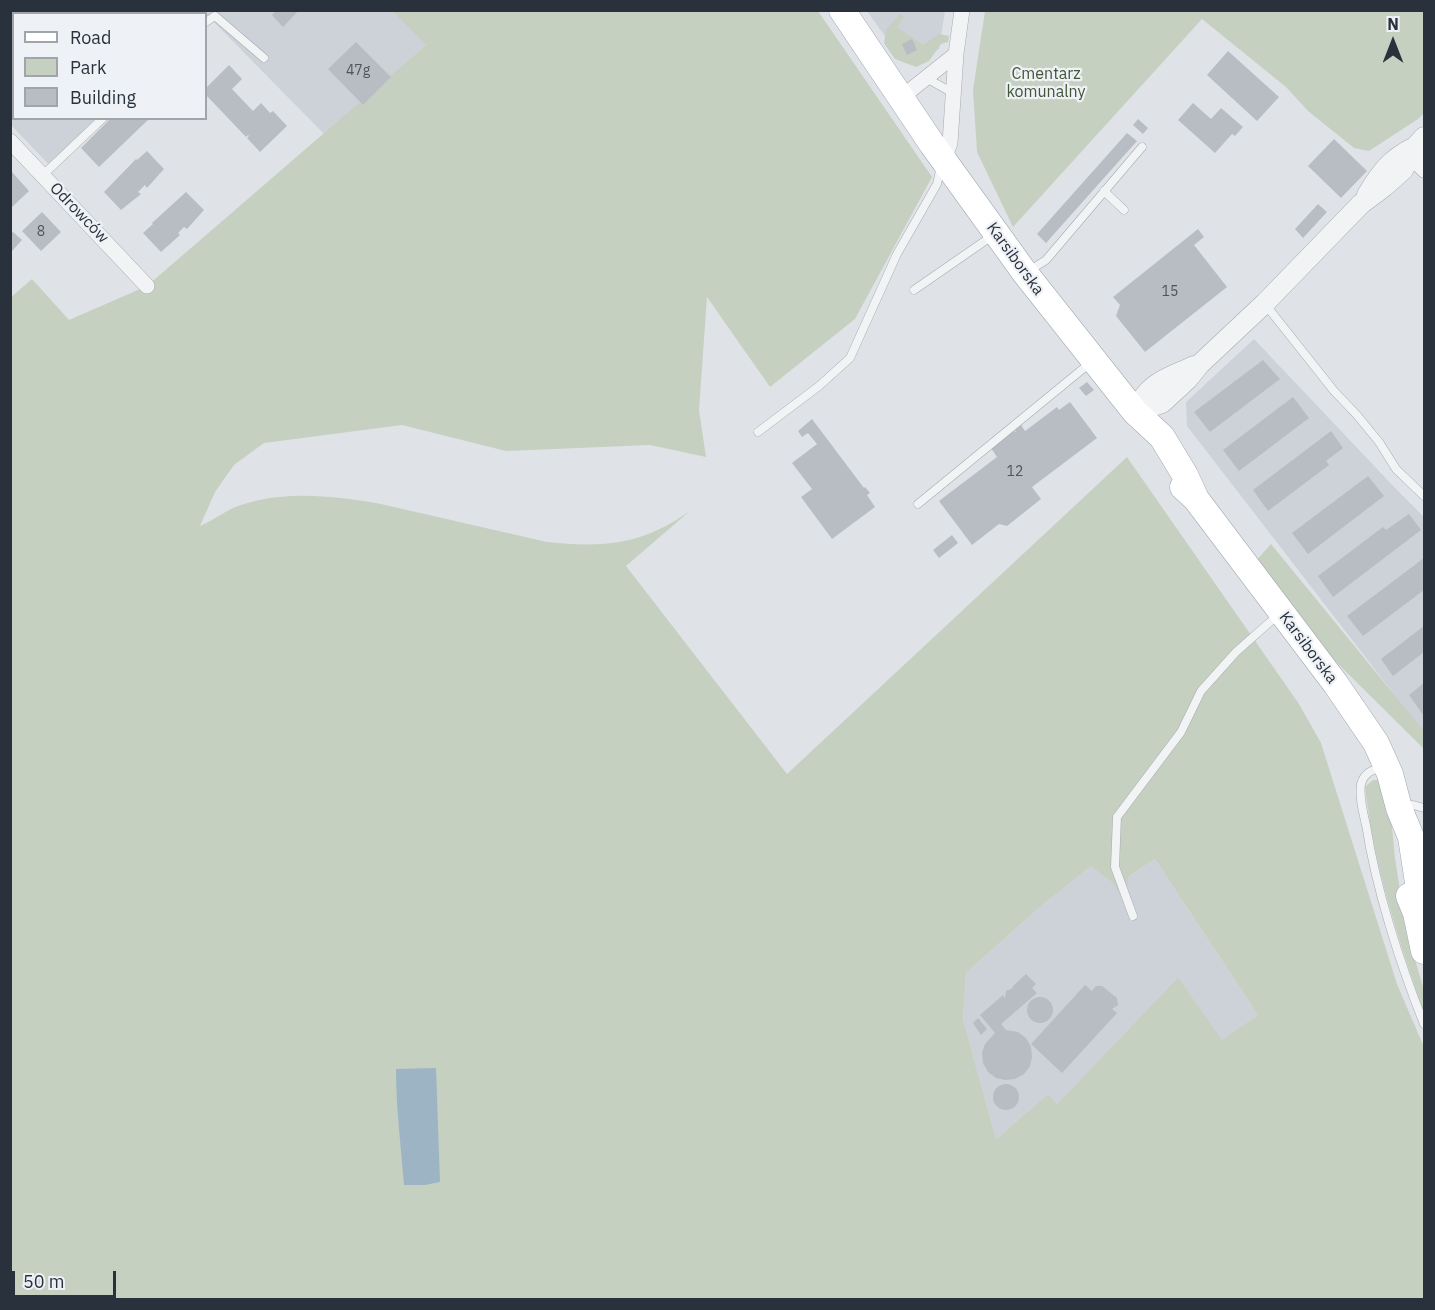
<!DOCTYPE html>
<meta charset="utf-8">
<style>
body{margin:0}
#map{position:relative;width:1435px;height:1310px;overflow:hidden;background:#dfe3e7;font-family:"IBM Plex Sans",sans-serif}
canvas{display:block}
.frame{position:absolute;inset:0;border:12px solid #29323c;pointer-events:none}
.legend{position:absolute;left:12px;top:12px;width:195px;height:108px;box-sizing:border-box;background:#eef1f5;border:2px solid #9fa5ab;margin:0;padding:8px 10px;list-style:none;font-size:18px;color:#29323c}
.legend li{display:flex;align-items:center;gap:12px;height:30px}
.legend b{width:30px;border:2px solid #9fa5ab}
.north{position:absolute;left:1363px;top:12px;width:60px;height:60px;-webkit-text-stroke:4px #eef1f5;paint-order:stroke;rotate:0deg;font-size:16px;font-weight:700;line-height:24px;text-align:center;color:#29323c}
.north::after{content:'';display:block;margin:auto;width:21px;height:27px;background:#29323c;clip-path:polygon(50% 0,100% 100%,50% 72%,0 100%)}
.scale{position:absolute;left:12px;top:1271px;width:104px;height:27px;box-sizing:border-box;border:3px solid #29323c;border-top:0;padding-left:8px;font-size:18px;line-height:21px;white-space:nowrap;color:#29323c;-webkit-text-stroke:4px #eef1f5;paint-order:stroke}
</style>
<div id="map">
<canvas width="1435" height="1310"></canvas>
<div class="frame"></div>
<ul class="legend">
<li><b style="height:8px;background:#fff"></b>Road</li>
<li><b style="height:16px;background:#c6d0c1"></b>Park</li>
<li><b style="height:16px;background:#b7bdc3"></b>Building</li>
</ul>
<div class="north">N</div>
<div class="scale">50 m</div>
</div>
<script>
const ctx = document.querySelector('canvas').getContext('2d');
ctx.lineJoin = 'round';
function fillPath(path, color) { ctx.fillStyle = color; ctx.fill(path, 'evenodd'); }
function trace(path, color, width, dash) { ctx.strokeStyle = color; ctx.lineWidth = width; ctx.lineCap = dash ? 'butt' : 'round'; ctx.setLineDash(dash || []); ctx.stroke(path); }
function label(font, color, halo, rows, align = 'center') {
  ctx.font = font + ' "IBM Plex Sans",sans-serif'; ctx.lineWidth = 4.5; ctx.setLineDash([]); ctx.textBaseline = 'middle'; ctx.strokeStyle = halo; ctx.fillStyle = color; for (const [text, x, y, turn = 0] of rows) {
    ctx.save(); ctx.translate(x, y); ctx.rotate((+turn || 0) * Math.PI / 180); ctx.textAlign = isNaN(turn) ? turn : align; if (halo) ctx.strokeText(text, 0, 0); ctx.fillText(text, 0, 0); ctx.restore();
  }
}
fillPath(new Path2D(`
 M183 10 186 13 14 14V118L108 119 54 170 11 125V11Z
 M204 10 392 11 426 45 324 134 212 20 206 25V14H200Z
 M867 11H945L939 49 904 63Z
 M1254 339 1396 489 1424 517V733L1187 426 1186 402Z
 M1155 859 1258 1015 1222 1041 1178 977 1057 1104 1048 1094 996 1139 963 1019 966 973 1040 907 1092 865 1113 883 1117 891 1128 877Z`), '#cdd2d8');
fillPath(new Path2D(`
 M392 11H818L932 177 855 319 770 387 707 297 699 410 706 457 650 445 506 451 402 425 264 443 234 465 215 492 200 526C214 520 226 510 241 505 286 490 336 496 381 504L547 542C604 548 643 545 691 510L626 566 787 774 1127 457 1299 704 1321 743 1397 984 1424 1047V1299L11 1300V297L32 279 69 320 147 286 426 45ZM1155 859 1258 1015 1222 1040 1178 977 1057 1104 1048 1094 996 1139 963 1019 966 973 1040 907 1091 866 1113 883 1117 891 1127 889 1128 877Z
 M985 11H1424V113L1418 119 1369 151 1354 148 1308 111 1286 87 1202 19 1013 227 977 152 973 90Z
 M900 14 904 17 897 27 923 45 939 34 949 36 948 42 941 44 929 61 916 67 895 59 884 43 886 30Z
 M1271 544 1424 731V749L1328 654 1253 564Z
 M1373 780H1380L1391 817 1395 858 1401 897 1410 941 1424 991V1013C1398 939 1374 866 1365 787Z`), '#c6d0c1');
fillPath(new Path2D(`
 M436 1068 440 1182 425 1185H404C401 1146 396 1108 396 1069Z`), '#9db4c4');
fillPath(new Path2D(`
 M10 10H26L23 14H14V24L10 20Z
 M276 10H299L283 27 272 15Z
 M912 39 917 50 907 55 902 44Z
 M356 42 391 77 363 105 328 69Z
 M1228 51 1279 97 1257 121 1207 75Z
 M229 65 242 79 232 89 253 111 261 103 270 113 273 111 287 126 260 152 247 138 249 136 248 135 246 137 206 95V88Z
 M1193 103 1211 119 1221 108 1243 127 1235 136 1232 134 1215 153 1178 120Z
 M111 118H150L99 167 81 148Z
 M1138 119 1148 128 1143 134 1133 125Z
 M1127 133 1137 141 1046 243 1037 234Z
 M1334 139 1367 171 1341 198 1308 166Z
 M147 151 164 169 147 188 145 185 138 192 141 194 121 210 104 192 136 159 137 160Z
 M12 172 29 191 12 207 10 205Z
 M186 192 204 210 187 229 184 227 178 233 180 235 161 252 143 233 153 224 152 223Z
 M1318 204 1327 212 1303 238 1295 229Z
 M42 212 61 232 41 251 22 231Z
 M1198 229 1204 237 1194 245 1227 287 1145 352 1116 316 1120 305 1113 297Z
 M13 232 22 240 12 251 10 234Z
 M1263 360 1280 379 1210 432 1194 412Z
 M1087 382 1094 390 1086 396 1079 388Z
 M1293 397 1309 418 1239 471 1223 450Z
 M1070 402 1097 438 1032 487 1041 499 1007 526 999 524 972 545 939 501 997 457 991 448 1013 431 1016 432 1015 430 1021 425 1025 431 1057 407 1059 410Z
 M812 419 864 488 865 487 870 493 867 495 875 507 832 539 801 497 812 489 792 463 817 444 808 433 802 437 798 431Z
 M1331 431 1343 448 1326 461 1329 465 1268 511 1253 490Z
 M1368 476 1384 496 1308 554 1292 533Z
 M1409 514 1421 530 1333 597 1318 576 1383 527 1386 530Z
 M952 535 958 543 939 558 933 550Z
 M1424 558V590L1363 636 1347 616Z
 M1424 626V652L1393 676 1381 659Z
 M1424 683V716L1409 695Z
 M1026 974 1036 984 1032 988 1037 993 1001 1024 1006 1030 1018 1032 1026 1038 1031 1047 1032 1057 1030 1066 1024 1074 1015 1079 1005 1080 996 1078 988 1072 983 1063 982 1053 985 1044 995 1033 980 1015 1003 995 1005 998 1006 991 1013 988 1012 987Z
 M1085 985 1092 991 1096 986H1102L1117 998 1118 1005 1112 1009 1117 1013 1062 1073 1031 1044Z
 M1027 1010a13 13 0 1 1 26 0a13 13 0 1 1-26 0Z
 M978 1018 987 1029 981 1035 973 1023Z
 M993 1097a13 13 0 1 1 26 0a13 13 0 1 1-26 0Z`), '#b7bdc3');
const service = new Path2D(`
 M206 22 215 16 264 58
 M926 78 953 93
 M43 175 103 118
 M1104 191 1124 210
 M1029 271 1046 260 1142 147
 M914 290 992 236
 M1265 304 1334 391 1356 414 1379 442 1396 469 1424 496
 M758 432 819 386 850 358 897 254 937 184 941 166
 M918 504 1090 363
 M1382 767C1372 770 1364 773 1361 784 1359 797 1363 812 1366 825 1376 889 1400 964 1424 1024
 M1404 807 1413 805 1424 808
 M1133 916 1115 867 1117 817 1181 732 1201 691 1236 652 1279 614`);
const minor = new Path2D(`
 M902 97 956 54
 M10 141 147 286
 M1419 149 1415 147 1417 163 1424 170
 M944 159 950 143 956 54 962 10`);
const tertiary = new Path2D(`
 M1367 195C1381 172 1390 159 1415 147
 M1135 412 1162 403 1188 379 1200 364 1265 303 1361 204 1385 186 1403 170 1415 147 1424 137
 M1135 412C1148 382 1166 379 1194 366`);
const primary = new Path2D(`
 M842 10 932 144 1025 273 1135 412 1162 437 1185 475 1196 499
 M1183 487 1196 499 1236 552 1335 683 1376 743 1390 774 1399 808 1411 837 1419 889 1416 913
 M1409 896 1416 913 1424 951`);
trace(service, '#a5aab0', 9);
trace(minor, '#a5aab0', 16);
trace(tertiary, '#a5aab0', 21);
trace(primary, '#9fa8b1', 27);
trace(service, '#f1f3f5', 8);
trace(minor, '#f1f3f5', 15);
trace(tertiary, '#f1f3f5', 20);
trace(primary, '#fff', 26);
label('14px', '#4c555e', null, [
 ["47g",358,71],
 ["8",41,232],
 ["15",1170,292],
 ["12",1015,472]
]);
label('16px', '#415738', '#eef1f5', [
 ["Cmentarz",1046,74],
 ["komunalny",1046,92]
]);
label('16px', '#29323c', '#eef1f5', [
 ["Odrowców",79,213,46],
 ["Karsiborska",1015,259,54],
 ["Karsiborska",1308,648,53]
]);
</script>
